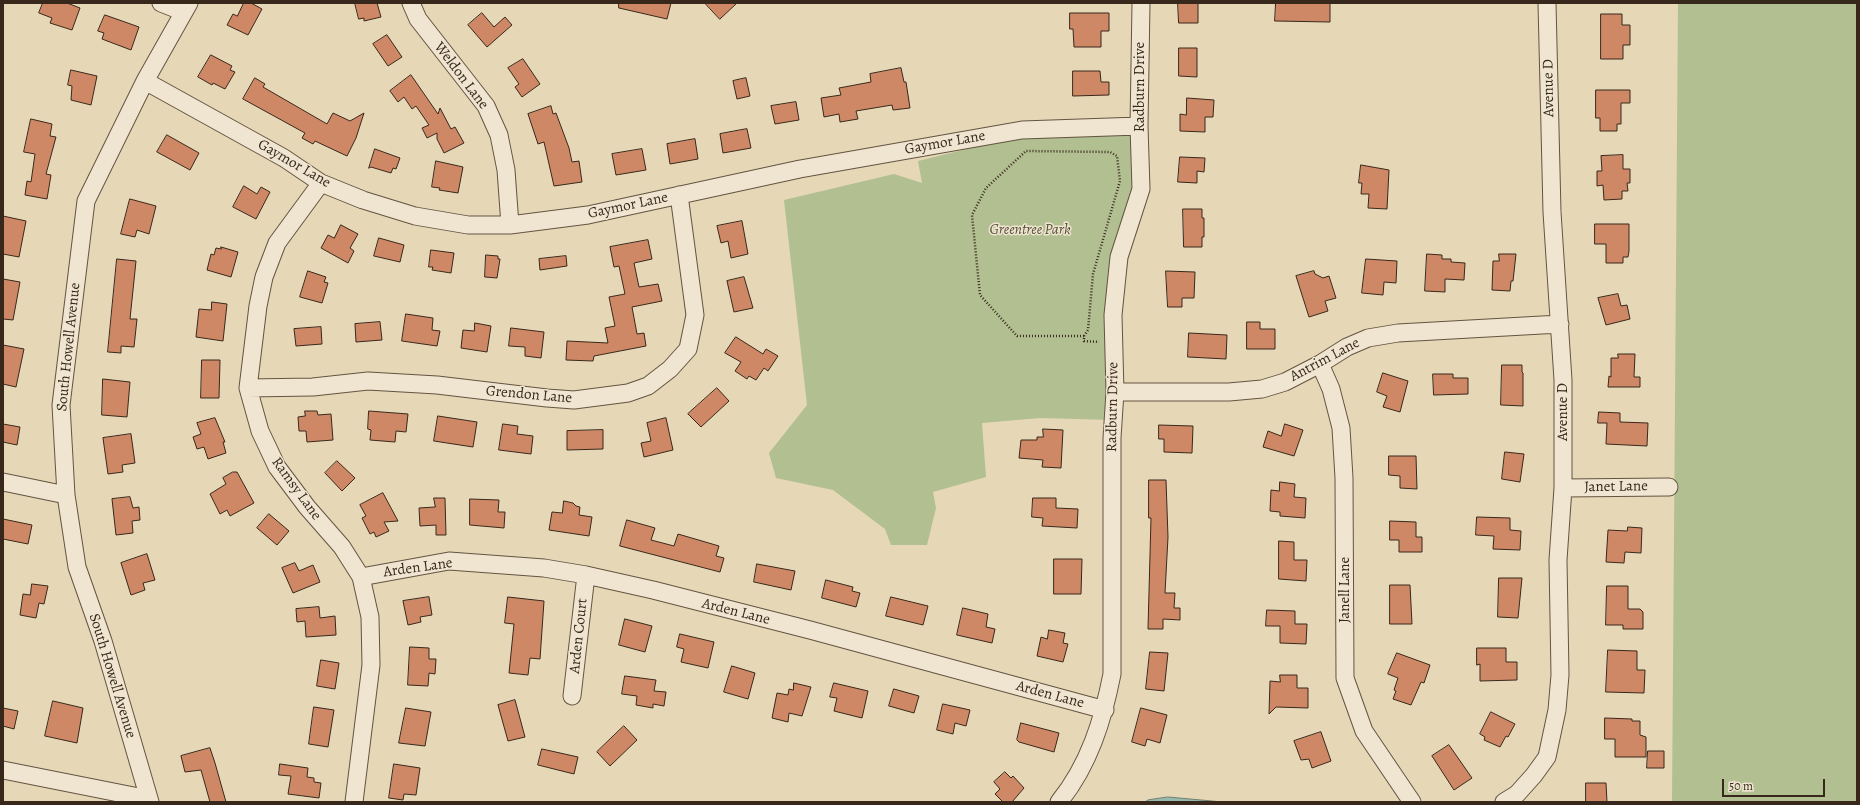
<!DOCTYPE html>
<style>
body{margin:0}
#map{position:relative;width:1860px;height:805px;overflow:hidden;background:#e6d7b6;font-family:Alegreya,serif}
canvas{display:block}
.frame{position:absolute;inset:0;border:4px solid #38281c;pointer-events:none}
.scale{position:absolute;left:1722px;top:779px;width:103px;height:18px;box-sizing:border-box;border:2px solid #38281c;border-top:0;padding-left:5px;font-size:12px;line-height:14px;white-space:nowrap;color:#38281c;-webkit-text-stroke:3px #efe5d0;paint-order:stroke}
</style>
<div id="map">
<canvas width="1860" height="805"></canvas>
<div class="frame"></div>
<div class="scale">50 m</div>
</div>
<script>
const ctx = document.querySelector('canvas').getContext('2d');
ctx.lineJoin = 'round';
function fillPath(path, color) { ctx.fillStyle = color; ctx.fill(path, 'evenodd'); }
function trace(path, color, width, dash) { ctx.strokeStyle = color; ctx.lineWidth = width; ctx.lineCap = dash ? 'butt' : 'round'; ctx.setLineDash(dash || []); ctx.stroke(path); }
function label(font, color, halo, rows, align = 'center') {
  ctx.font = font + ' Alegreya,serif'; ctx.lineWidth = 3; ctx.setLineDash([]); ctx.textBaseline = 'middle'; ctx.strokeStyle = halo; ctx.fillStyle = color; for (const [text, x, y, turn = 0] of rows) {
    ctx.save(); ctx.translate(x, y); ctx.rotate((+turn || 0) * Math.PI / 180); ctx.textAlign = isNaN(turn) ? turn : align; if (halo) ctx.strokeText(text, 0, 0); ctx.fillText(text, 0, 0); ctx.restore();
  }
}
fillPath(new Path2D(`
 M1678 3H1857V802H1672Z
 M1135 131 1141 189 1119 257 1113 420 1040 418 982 423 986 477 933 492 936 508 927 545H891L885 529 833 490 776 478 769 453 807 405 784 200 894 174 922 183 918 161 1020 136Z`), '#b1bf91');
const water = new Path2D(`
 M1168 797 1223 802H1145L1148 800Z`);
fillPath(water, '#96baac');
trace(water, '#708072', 1);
const building = new Path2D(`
 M43 3H67L80 8 72 30 50 23 52 18 39 13Z
 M244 3H251L262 9 248 35 227 25 233 14 237 16Z
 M355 3H377L381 17 364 21V18L359 19Z
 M619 3H671L667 19 619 8Z
 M705 3H737L720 19Z
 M1178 3H1198V23H1179Z
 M1276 3H1330V22L1275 21Z
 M482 13 494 27 505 17 512 25 487 47 468 25Z
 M1070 13H1109V31H1101V47H1074L1073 29H1070Z
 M1601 14H1622V25H1630V45H1623V59H1601Z
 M105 15 139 27 131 50 102 39 104 33 98 31Z
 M387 35 402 57 388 66 373 44Z
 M1179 48H1197V77L1179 76Z
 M211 55 232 66 230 70 235 72 225 89 213 83 212 85 198 77Z
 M523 59 540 84 522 97 515 87 519 84 508 68Z
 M901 68 904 82H906L910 108 893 110 892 105 856 111 858 119 840 122 839 114 824 117 821 98 841 95 839 88 871 82 870 74Z
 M71 70 97 76 91 105 71 100 72 86 68 85Z
 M1073 71H1100L1101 82H1109V95L1073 96Z
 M411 75 438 114 440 108 451 129 455 127 464 143 444 153 437 139V133L427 138 422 128 429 125 416 106 412 109 404 97 398 102 390 91Z
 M255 78 265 84 263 87 327 124 333 113 350 121 364 113 356 138 347 156 315 141 313 144 302 138 305 133 243 99Z
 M746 78 750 96 737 99 733 81Z
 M1596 90H1630V103H1621V124H1617V131H1600V118H1596Z
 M1187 98 1214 100 1213 117H1205V132L1180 131V114L1186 115Z
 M796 102 799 120 775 124 771 106Z
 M551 106 553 114 556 113 569 148 572 162 579 161 582 182 554 186 544 142 538 144 528 114Z
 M31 119 52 124 50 136 56 137 46 174 51 175 47 199 25 195 27 181 31 182 35 154 24 152Z
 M747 129 751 148 723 153 720 134Z
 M167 135 199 153 190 170 157 152Z
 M695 139 698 159 670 164 667 144Z
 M375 149 400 158 396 169 393 168 391 173 371 167 369 168Z
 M642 149 646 170 616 175 612 154Z
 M1623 155V169H1630V183H1627L1628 191H1622V199L1604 200 1603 185 1597 186V171H1602L1601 156Z
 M1180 157 1205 158 1204 172 1197 171V183L1178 182Z
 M436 161 463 167 458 193 439 190 440 188 432 187Z
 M1361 165 1389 170 1387 209 1368 208 1369 194H1361L1362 183H1359Z
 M244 186 257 194 261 187 270 192 256 219 233 207Z
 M130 199 156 206 149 234 137 230 135 237 121 234Z
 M1183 209H1202V218H1204V237H1202V247H1184Z
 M3 216 26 221 19 257 3 254Z
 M742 221 748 254 731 258 728 241 721 243 717 226Z
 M1595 224H1629V251L1628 257H1623V263H1606V244H1595Z
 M341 225 358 234 350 248 354 251 348 263 321 248 328 235 334 238Z
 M379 238 404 245 400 262 374 256Z
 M648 240 652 259 634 263 639 287 658 284 662 301 632 307 637 334 644 333 646 346 594 356 593 361 566 360 567 341 608 343 605 328 615 326 609 297 625 294 619 266 614 267 610 247Z
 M221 247 238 252 231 277 207 270 211 254 214 255 216 248 221 249Z
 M431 250 454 253 451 273 432 270 433 267H429Z
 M1427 254 1442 255V259H1451V262L1465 263 1464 280 1445 279V292L1425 291Z
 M1499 254H1516L1513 281H1511L1510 291 1492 290 1493 261H1499Z
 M486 255 498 256V259H500L497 278 485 277Z
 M566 256 567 266 540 270 539 259Z
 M117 259 136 261 130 319H137L134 347 121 346V353L108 352Z
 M1366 259 1397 261 1396 283 1384 282 1383 295 1362 293Z
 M308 271 326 277 324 282 328 283 322 303 300 297Z
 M1166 271 1195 272 1194 298H1182V307H1168Z
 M1314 271 1315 274 1323 278 1329 276 1336 298 1325 301 1328 311 1309 317 1296 276Z
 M744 277 753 308 734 312 727 281Z
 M3 279 20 282 13 320 3 319Z
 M1618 294 1621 306 1627 305 1630 319 1606 325 1598 298Z
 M212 302 227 304 223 341 196 337 199 309 211 310Z
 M406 314 433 318 432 330 440 331 437 346 402 341Z
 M380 322 382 340 356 342 355 324Z
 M1247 322H1260V329H1275V349H1247Z
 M475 323 491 326 487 352 461 348 463 330 474 331Z
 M321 327 322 344 296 346 294 329Z
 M511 328 544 332 541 358 525 356V347L509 346Z
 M1189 333 1227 335 1226 359 1188 357Z
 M736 337 763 354 766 349 778 356 768 371 764 368 756 380 749 376 747 379 735 371 741 362 725 353Z
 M3 345 24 349 16 387 3 384Z
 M1618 354H1635L1634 377H1640V387H1608L1609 376 1611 377V358H1618Z
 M202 360H220L219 398H201Z
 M1502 365H1522V372L1523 373V406L1501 405Z
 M1383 373 1408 381 1400 412 1383 407 1387 396 1377 392Z
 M1433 374H1453V378H1468V394L1434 395Z
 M103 379 130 382 127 417 102 415Z
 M717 388 729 401 701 427 688 414Z
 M305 411H317L318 415 331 414 333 440 307 442 306 431H299L298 417 305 416Z
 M369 411 408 414 406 432 396 431 395 442 370 440 371 430 368 429Z
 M1599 412 1620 413V422L1648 423 1647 446 1606 444 1607 423H1598Z
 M438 416 477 422 473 447 434 441Z
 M215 418 225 442H223L226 453 208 459 204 447 197 449 193 437 201 434 197 423Z
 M666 418 673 450 644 457 641 443 651 441 647 423Z
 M3 424 20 427 17 445 3 442Z
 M503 424 518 426 517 434 533 436 531 454 499 450Z
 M1285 424 1303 430 1294 456 1263 447 1268 431 1281 436Z
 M1159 425 1193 426 1192 453 1164 452V439H1159Z
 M1043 429 1063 430 1061 468 1042 467 1043 460 1019 458 1021 440H1037V437H1043Z
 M603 430V449L567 450V431Z
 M131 434 135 463 122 465 123 472 108 474 103 438Z
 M1505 452 1524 454 1520 482 1502 479Z
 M1389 456H1416L1417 489 1400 488V476L1389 475Z
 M337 461 355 478 342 491 325 473Z
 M233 472H237L254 503 230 516 227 510 220 514 210 494 226 484 223 478Z
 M1149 480H1166L1168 537 1165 593H1175L1174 608H1180V620L1163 619V629H1148L1151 518H1149Z
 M1280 482 1295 484 1294 497 1306 498 1305 518 1280 516V512L1270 511 1271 490 1279 491Z
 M383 493 398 521 384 522 389 531 376 537 374 532 370 534 362 518 366 516 360 505Z
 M130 497 133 508 139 507 140 520 132 521 133 533 116 535 112 499Z
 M434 498H445L446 535H436V525L420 526 419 508 435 507Z
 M1033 498H1056V508L1078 509 1077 528 1042 526 1043 518 1032 517Z
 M470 499 499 500 498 512H505L504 528 470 525Z
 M564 501 573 503 576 506 580 507 579 515 592 517 589 536 549 530 552 512 562 513Z
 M269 514 289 531 277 545 257 528Z
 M1477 517 1510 518V530L1521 531 1520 550 1493 549 1494 536 1476 535Z
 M3 519 32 525 28 544 3 539Z
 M627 520 655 528 651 540 674 546 678 534 719 546 716 556 724 558 720 572 620 546Z
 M1390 521 1416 522V537H1422V552H1399V540H1390Z
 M1628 527 1642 528 1641 553 1625 552 1624 563 1606 562 1608 530 1627 531Z
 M1279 541 1294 542V560H1307L1306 581 1279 579Z
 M147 554 155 580 143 583 145 590 131 595 121 563Z
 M1054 559H1082L1081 594H1054Z
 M295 563 299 571 313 565 320 582 293 593 282 568Z
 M757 564 795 571 791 590 754 582Z
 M1499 578H1522L1518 618 1498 617Z
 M826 580 853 587 852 591 860 593 856 607 822 598Z
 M32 584 48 586 44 604 39 603 36 618 20 615 23 594 30 595Z
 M1390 585H1410L1412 624H1390Z
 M1607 586H1628V609H1640L1643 612V629H1623V625H1606Z
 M429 597 432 615 420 617 421 622 408 625 403 601Z
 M508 597 544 601 540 659 530 658 528 675 509 673 514 624 505 623Z
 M891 597 928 606 923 625 886 616Z
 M319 607 320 618 335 616 336 635 306 637 305 621 297 622 296 609Z
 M963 608 988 614 986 627 995 629 992 643 957 635Z
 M1267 610 1295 611V624H1307L1306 644 1280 643V626H1266Z
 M625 619 652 626 645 652 619 645Z
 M1049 630 1065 633 1063 643 1068 644 1063 662 1037 656 1041 637 1047 639Z
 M680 634 714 642 708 668 681 662 684 649 677 647Z
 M410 647 429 648V659H436L435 674 429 673 428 686 408 685Z
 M1477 648H1506V662H1517V680L1480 681V664L1477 665Z
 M1608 650 1637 651V670H1645L1644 693 1606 692Z
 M1150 652 1168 653 1164 691 1146 689Z
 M1397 653 1430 665 1424 683 1421 682 1411 705 1393 699 1396 691 1394 690 1398 678 1388 674Z
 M321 660 339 663 335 689 317 686Z
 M732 666 755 673 748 699 724 692Z
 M1280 675H1297V688H1308V708L1276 707 1269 714 1270 681 1280 682Z
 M625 676 656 680 654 691 666 692 664 706 653 704V708L636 705 637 696 622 694Z
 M794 683 811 687 802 716 789 713 788 722 772 718 777 693 788 695 789 689 793 690Z
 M834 683 868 691 862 718 834 711 837 698 830 697Z
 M894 689 919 696 914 713 889 706Z
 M515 700 525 737 508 741 498 705Z
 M53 701 83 708 77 743 45 736Z
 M943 704 970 710 966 726 955 723 953 734 937 730Z
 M314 707 334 710 328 747 309 744Z
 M3 708 18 711 14 729 3 726Z
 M406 708 431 712 425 746 399 743Z
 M1141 708 1167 715 1160 743 1147 739 1145 746 1132 742Z
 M1491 712 1515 724 1508 737 1506 736 1500 747 1484 740 1485 737 1480 734Z
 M1605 718 1632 719V721H1640V735L1646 737V757H1615V739H1605Z
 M1021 723 1059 733 1054 752 1019 742 1017 740Z
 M624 726 637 740 610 766 597 752Z
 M1321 732 1331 761 1312 768 1309 759 1301 760 1294 741Z
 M1449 745 1472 778 1454 790 1432 756Z
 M210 748 215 763 226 802H210L201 770 185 772 181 756Z
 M542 749 578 757 574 774 538 765Z
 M1648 751H1664V768H1647Z
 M280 764 308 768 307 777 314 778V782L321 783 319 798 288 794 291 776 279 775Z
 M394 764 420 768 416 795 404 794 403 800 389 798Z
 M1005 772 1011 778 1013 776 1024 788 1012 802H1003L995 794 1000 789 994 782Z
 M1586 783H1606L1607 802H1586Z`);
fillPath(building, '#cf8865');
trace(building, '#38281c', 1);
const minor = new Path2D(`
 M161 3 184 12
 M411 3 418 19 486 106 499 135 506 170 510 225
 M145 81 284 158 321 183 363 200 415 216 468 225H510L588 215 800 169 1022 130 1139 126
 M321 183 277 243 264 277 258 306 248 388 260 431 277 467 307 507 342 547 361 577 370 617 371 665 354 802
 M1320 364 1331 389 1341 428 1344 478 1345 678 1364 731 1412 802
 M248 388 313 387 368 381 437 385 547 398 574 400 628 393 648 386 670 369 688 349 695 315 679 195
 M1115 392H1229L1262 389 1285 382 1320 364 1347 347 1368 338 1398 333 1560 324
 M3 482 66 495
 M1563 488 1669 487
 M361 577 449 561 544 568 586 575 653 590 810 630 1105 710
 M572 696 586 575
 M3 770 149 799
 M150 802 103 641 77 567 66 495 61 405 86 201 145 81 189 3
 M1059 802C1089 765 1103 720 1112 674V438L1115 392 1113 315 1119 257 1141 189 1139 126 1141 3
 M1504 802 1517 794 1534 775 1547 757 1557 710 1560 675 1558 560 1563 488V380L1552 212 1547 3`);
trace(minor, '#645442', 19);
trace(new Path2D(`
 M1084 336 1088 330 1093 274 1120 181 1117 156 1110 152 1026 151 986 188 972 215 980 295 1017 336H1084V341L1099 342`), '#38281c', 2.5, [1, 2]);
trace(minor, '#efe5d0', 17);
label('15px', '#38281c', '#efe5d0', [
 ["Weldon Lane",461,76,53],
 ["Radburn Drive",1140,87,-90],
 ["Avenue D",1549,88,-91],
 ["Gaymor Lane",945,143,-10],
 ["Gaymor Lane",294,164,30],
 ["Gaymor Lane",628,206,-12],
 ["South Howell Avenue",69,347,-84],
 ["Antrim Lane",1325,360,-28],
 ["Grendon Lane",529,395,5],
 ["Radburn Drive",1113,407,-89],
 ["Avenue D",1563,412,-90],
 ["Janet Lane",1616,487,-1],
 ["Ramsy Lane",296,489,54],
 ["Arden Lane",418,568,-8],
 ["Janell Lane",1345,590,-90],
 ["Arden Lane",736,612,14],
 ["Arden Court",579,636,-84],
 ["South Howell Avenue",112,676,73],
 ["Arden Lane",1050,695,15]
]);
label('italic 15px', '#564e39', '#efe5d0', [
 ["Greentree Park",1030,230]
]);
</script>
